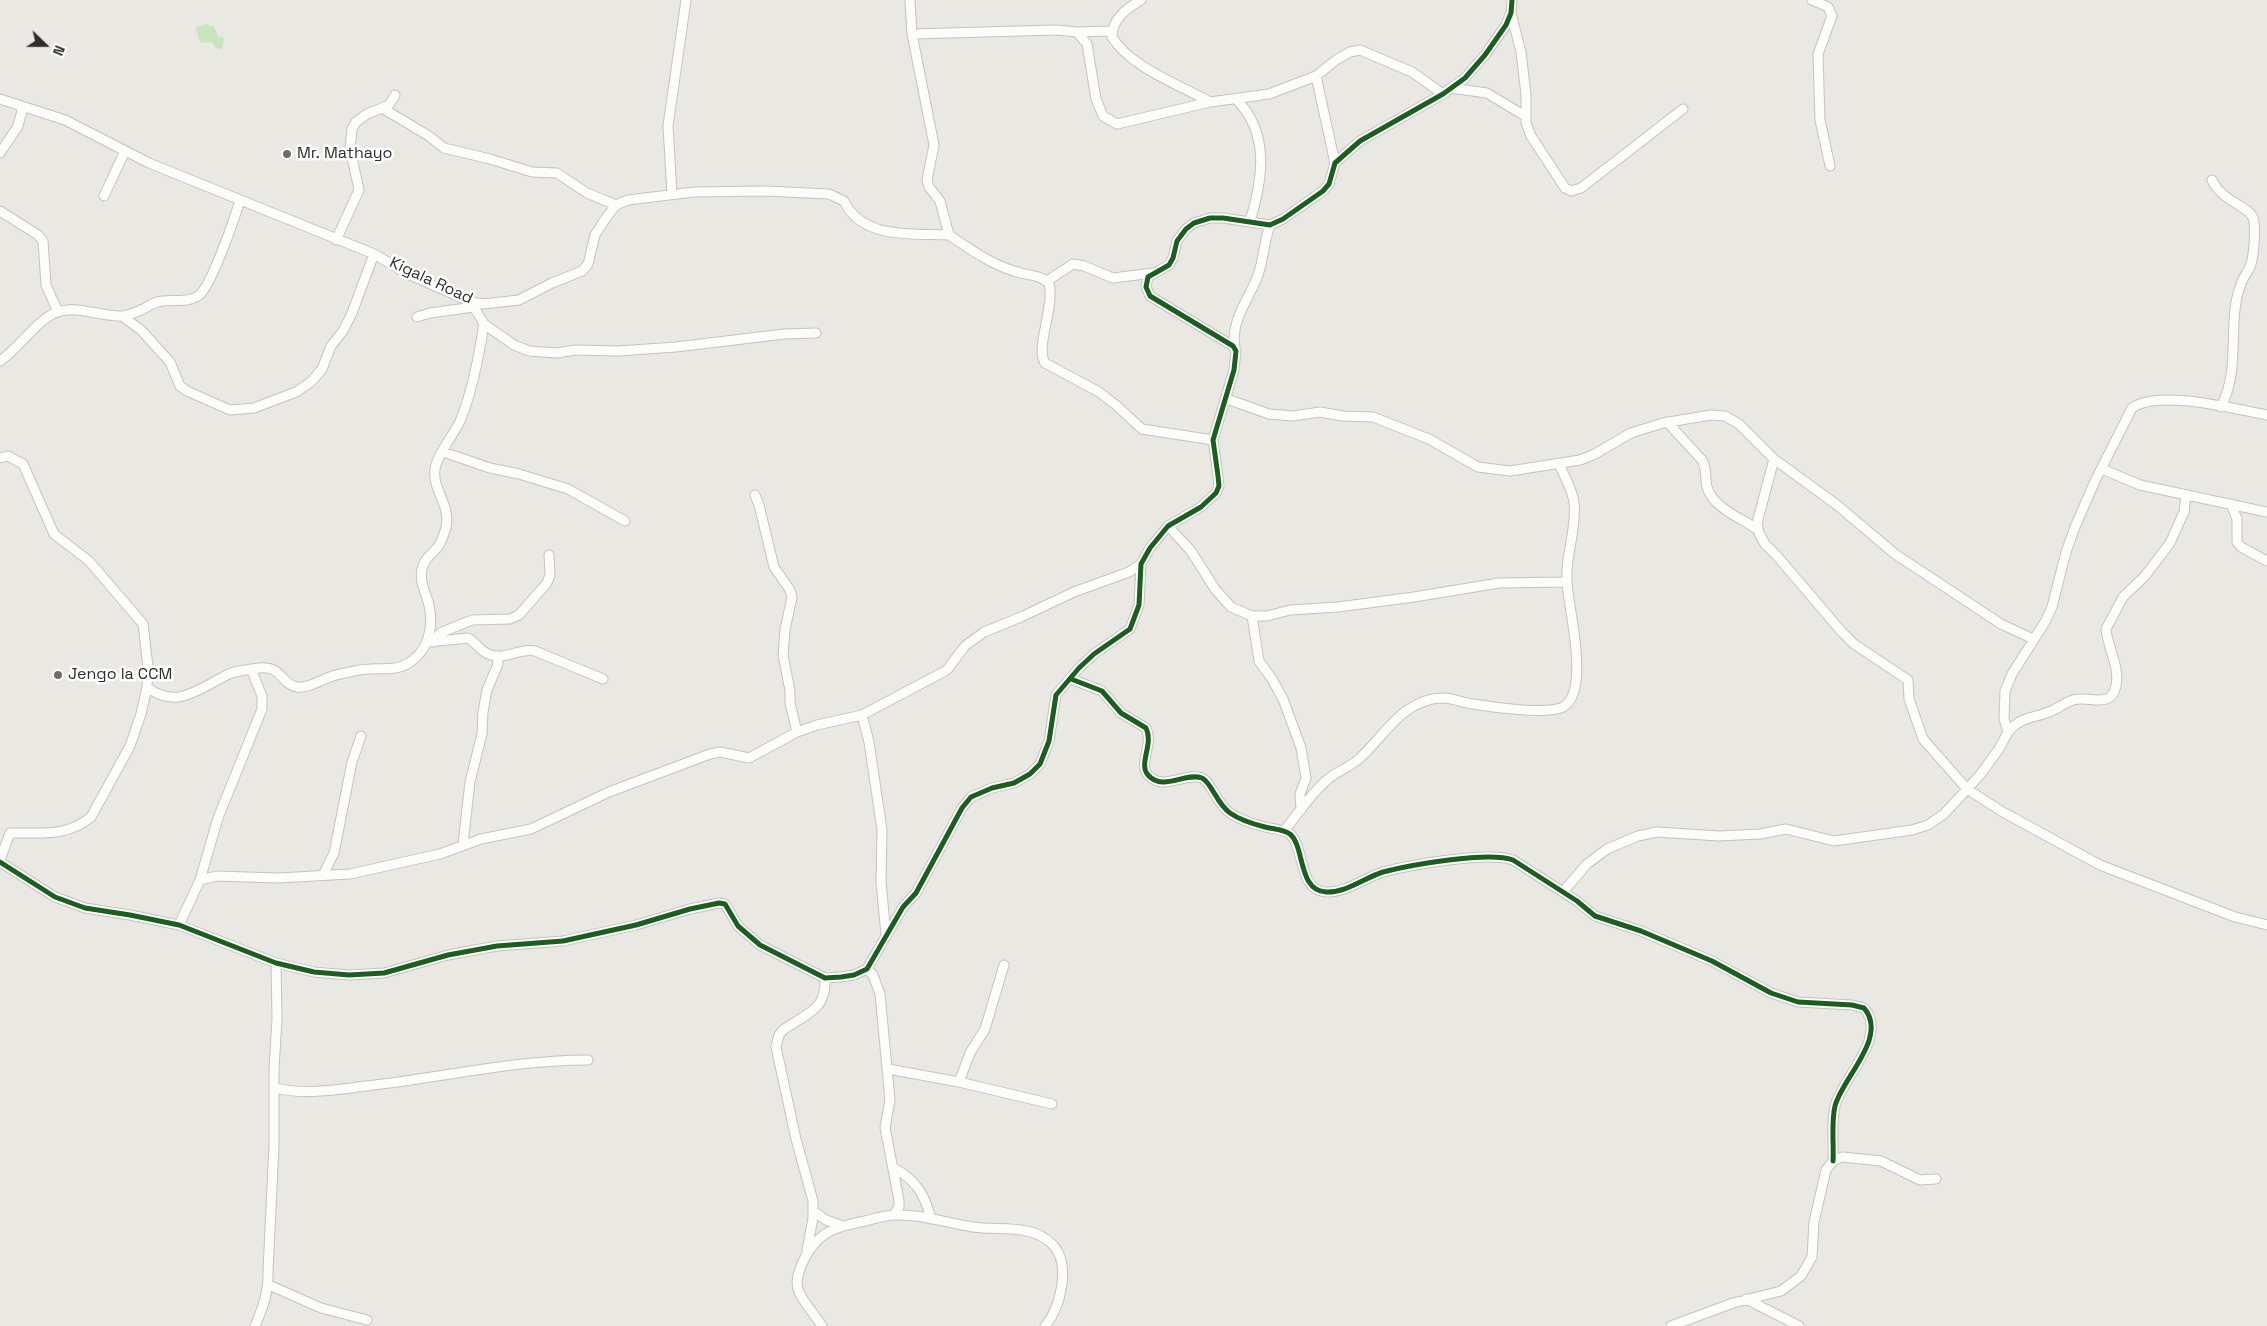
<!DOCTYPE html>
<style>
body{margin:0}
#map{position:relative;width:2267px;height:1326px;overflow:hidden;background:#eae8e3;font-family:"Space Grotesk",sans-serif}
canvas{display:block}
.north{position:absolute;left:20px;top:20px;width:50px;height:50px;-webkit-text-stroke:4px #fff;paint-order:stroke;rotate:112deg;font-size:14px;font-weight:700;line-height:20px;text-align:center;color:#2d2d2d}
.north::after{content:'';display:block;margin:auto;width:18px;height:22px;background:#2d2d2d;clip-path:polygon(50% 0,100% 100%,50% 72%,0 100%)}
</style>
<div id="map">
<canvas width="2267" height="1326"></canvas>
<div class="north">N</div>
</div>
<script>
const ctx = document.querySelector('canvas').getContext('2d');
ctx.lineJoin = 'round';
function fillPath(path, color) { ctx.fillStyle = color; ctx.fill(path, 'evenodd'); }
function trace(path, color, width, dash) { ctx.strokeStyle = color; ctx.lineWidth = width; ctx.lineCap = dash ? 'butt' : 'round'; ctx.setLineDash(dash || []); ctx.stroke(path); }
function label(font, color, halo, rows, align = 'center') {
  ctx.font = font + ' "Space Grotesk",sans-serif'; ctx.lineWidth = 5; ctx.setLineDash([]); ctx.textBaseline = 'middle'; ctx.strokeStyle = halo; ctx.fillStyle = color; for (const [text, x, y, turn = 0] of rows) {
    ctx.save(); ctx.translate(x, y); ctx.rotate((+turn || 0) * Math.PI / 180); ctx.textAlign = isNaN(turn) ? turn : align; if (halo) ctx.strokeText(text, 0, 0); ctx.fillText(text, 0, 0); ctx.restore();
  }
}
fillPath(new Path2D(`
 M206 24 214 27 218 36 224 38 223 47 220 49 216 48 212 42 201 43 195 28Z`), '#c9e4be');
const street = new Path2D(`
 M910 0 912 34 934 145 927 180 929 187 940 201 949 235C971 250 995 267 1021 273 1031 276 1042 275 1049 284 1055 306 1035 347 1045 363L1099 392 1117 406 1142 429 1213 440
 M1141 0C1127 8 1112 19 1112 37 1130 67 1180 85 1210 102
 M1812 0 1828 7 1832 16 1818 54 1820 120 1830 166
 M1511 13 1521 52 1526 95V123L1531 136 1565 188 1571 191 1581 188 1683 109
 M1077 32 1112 31
 M912 34 1056 30 1077 32 1087 44 1096 99 1103 116 1117 124 1210 102 1269 94 1316 76 1336 60 1350 52 1360 50 1412 72 1443 94
 M1316 76 1335 163
 M1451 88 1487 93 1525 116
 M0 99 65 120 149 163 374 254 410 275 471 302 483 304 519 300 552 283 582 271 588 264 595 235 606 218 616 205 628 200 694 192 766 191 829 194 844 201C862 240 913 233 949 235
 M1236 99C1270 133 1263 179 1250 221
 M382 108 429 136 444 148 490 159 532 172 557 173 587 193 616 205
 M0 153 18 126 23 107
 M2212 180C2222 202 2248 205 2253 218 2256 227 2254 254 2251 264 2249 271 2243 277 2241 284 2226 323 2242 366 2221 407
 M672 194 668 126 686 0
 M104 196 125 151
 M0 211 38 235 43 241 46 285 58 312
 M336 240 359 190 350 148 352 129 356 122 367 114 389 105 395 95
 M1047 281 1073 264 1084 266 1113 278 1153 273
 M471 302 484 324 514 345 529 351 557 353 575 350 618 351 676 347 784 334 816 333
 M122 316 141 330 170 362 180 386 187 391 230 410 254 408 296 392 311 382 322 369 331 346 343 331 352 313 374 254
 M417 317 430 313 474 307
 M1235 348C1230 320 1249 300 1258 275 1264 258 1264 241 1270 225
 M0 361C19 348 38 319 57 312 77 305 102 317 122 316 135 315 145 307 157 302 170 298 186 304 198 296 211 288 235 217 240 200
 M1227 399 1269 414 1293 416 1320 412 1343 416 1373 417 1429 439 1478 467 1510 471 1580 460 1593 455 1631 433 1663 423 1711 415 1725 416 1739 424 1774 459 1837 505 1895 554 2001 624 2033 639
 M1667 422 1702 460C1707 468 1705 478 1707 487 1713 508 1741 518 1757 529
 M443 452 490 468 519 474 568 489 625 521
 M0 458 8 456 23 464 54 534 89 561 143 624 148 667 147 687 141 714 130 746 91 817C65 838 41 832 10 833L0 860
 M1774 459 1757 523 1759 533 1765 544 1777 556 1841 631 1854 644 1908 680 1909 699 1923 739 1967 789 2001 811 2100 865 2235 917 2267 925
 M2102 469 2140 485 2267 512
 M755 495 759 505 774 567 790 590 792 597 785 630 783 655 790 691V703L797 732
 M2231 504 2237 519V542L2241 547 2267 561
 M1168 526 1191 551 1215 589 1231 607 1252 616H1267L1290 610 1338 607 1414 597 1499 583 1566 582
 M1252 616 1259 661 1272 679 1283 699 1301 748 1306 778 1300 794 1301 810
 M428 642 468 638C477 643 481 653 491 655 506 660 519 648 535 651L603 679
 M433 642 440 633 472 620 510 619 519 615 547 583 550 575 549 555
 M1071 679 1102 691 1121 713 1146 728C1154 744 1138 764 1148 775 1163 792 1185 772 1202 778 1211 782 1217 804 1230 813 1240 820 1253 824 1265 827 1273 829 1283 829 1290 834 1305 847 1298 891 1326 892 1346 893 1364 878 1383 872 1410 865 1488 851 1513 860L1577 901 1595 916 1641 931 1712 961 1771 993 1798 1002 1852 1005 1864 1008C1889 1037 1842 1078 1835 1106 1831 1124 1834 1143 1833 1161
 M147 687C177 711 201 687 229 674 239 670 249 670 259 668 282 665 280 684 297 687 310 689 326 676 340 674 350 672 360 669 370 669 382 668 395 671 407 664 428 652 434 629 429 605 426 593 419 582 422 569 424 559 431 555 437 548 442 542 444 535 446 527 451 504 432 491 435 469 437 454 454 435 461 419 473 389 479 356 484 324
 M862 715 869 742 882 830 881 882 886 935
 M2008 732C2022 716 2031 719 2049 712 2057 709 2064 703 2073 700 2088 695 2111 710 2116 686 2120 667 2108 649 2106 629L2123 597 2145 576 2170 543 2184 512 2186 495
 M1284 831C1298 814 1311 793 1328 779 1338 771 1350 767 1360 758 1385 735 1404 698 1443 698 1453 698 1463 703 1473 704 1491 707 1547 715 1563 707 1591 691 1568 608 1567 582 1565 556 1577 529 1574 503 1573 490 1564 476 1559 464
 M463 844 470 782 482 734 483 712 487 690 498 664 497 656
 M0 862 55 897 85 908 130 915 179 925 276 963 314 972 349 975 384 973 448 955 497 946 563 941 636 925 690 909 719 903 725 904 738 926 760 945 825 978 841 977 854 975 867 969 903 907 916 893 962 808 971 797 992 788 1014 783 1030 774 1040 764 1049 741 1056 695 1079 668 1094 654 1130 629 1139 605 1141 564 1150 548 1168 526 1201 507 1216 493 1219 486 1218 476 1213 440 1234 370 1236 351 1233 346 1150 296 1146 287 1148 277 1169 265 1173 258 1177 241 1186 229 1194 223 1210 218H1223L1270 225 1283 219 1323 191 1329 184 1335 163 1360 141 1443 94 1465 78 1485 55 1506 25 1511 13 1512 0
 M323 875 334 853 352 762 361 736
 M200 880 217 876 278 878 350 874 440 854 481 839 531 829 609 792 710 754 720 752 749 758 797 732 817 725 862 715 947 670 965 646 984 632 1021 617 1074 592 1129 572 1141 564
 M1563 892 1587 864 1607 849 1638 836 1657 832 1719 836 1760 834 1786 829 1834 841 1912 830 1928 825 1944 814 1980 775 1999 749 2008 732 2004 719 2005 691 2012 674 2045 622 2052 607 2066 552 2075 527 2095 481 2132 408C2159 389 2234 409 2267 415
 M179 925 200 880 218 818 262 709V696L251 669
 M867 969 873 975 880 994 890 1100 885 1128 899 1200V1207L894 1215
 M888 1069 959 1082 1052 1104
 M959 1082 970 1053 985 1029 1004 965
 M275 1088C305 1095 335 1090 366 1086 440 1078 513 1060 588 1060
 M894 1168C916 1180 925 1195 931 1219
 M813 1211 826 1220 840 1225
 M807 1250 813 1218V1201L796 1139 776 1047 779 1035 783 1030C807 1013 827 1010 825 978
 M269 1285 321 1308 367 1320
 M1746 1299 1799 1326
 M255 1326C263 1307 269 1292 268 1271L274 1146V1069L277 1019 276 963
 M822 1326C815 1315 804 1303 799 1292 795 1283 798 1275 801 1266 816 1232 832 1228 865 1221 874 1219 885 1215 895 1215 921 1214 947 1223 973 1227 999 1231 1032 1223 1053 1245 1071 1264 1061 1308 1045 1326
 M1671 1326 1733 1303 1781 1291 1801 1276 1812 1257 1814 1222 1826 1170 1833 1161 1842 1157 1881 1161 1920 1180 1936 1179`);
trace(street, '#c4c3c3', 11);
trace(street, '#fcfcfb', 9);
trace(new Path2D(`
 M1071 679 1102 691 1121 713 1146 728C1154 744 1138 764 1148 775 1163 792 1185 772 1202 778 1211 782 1217 804 1230 813 1240 820 1253 824 1265 827 1273 829 1283 829 1290 834 1305 847 1298 891 1326 892 1346 893 1364 878 1383 872 1410 865 1488 851 1513 860L1577 901 1595 916 1641 931 1712 961 1771 993 1798 1002 1852 1005 1864 1008C1889 1037 1842 1078 1835 1106 1831 1124 1834 1143 1833 1161
 M0 862 55 897 85 908 130 915 179 925 276 963 314 972 349 975 384 973 448 955 497 946 563 941 636 925 690 909 719 903 725 904 738 926 760 945 825 978 841 977 854 975 867 969 903 907 916 893 962 808 971 797 992 788 1014 783 1030 774 1040 764 1049 741 1056 695 1079 668 1094 654 1130 629 1139 605 1141 564 1150 548 1168 526 1201 507 1216 493 1219 486 1218 476 1213 440 1234 370 1236 351 1233 346 1150 296 1146 287 1148 277 1169 265 1173 258 1177 241 1186 229 1194 223 1210 218H1223L1270 225 1283 219 1323 191 1329 184 1335 163 1360 141 1443 94 1465 78 1485 55 1506 25 1511 13 1512 0`), '#1b5e20', 5);
for (const [x, y, r, color] of [
 [287,154,5,"#6f6e6d"],
 [58,675,5,"#6f6e6d"]
]) { const dot = new Path2D(); dot.arc(x, y, r, 0, 2 * Math.PI); ctx.fillStyle = color; ctx.fill(dot); trace(dot, '#fff', 2); }
label('16px', '#2d2d2d', '#fff', [
 ["Mr. Mathayo",297,154],
 ["Jengo la CCM",68,675]
], 'left');
label('16px', '#2d2d2d', '#fff', [
 ["Kigala Road",431,281,25]
]);
</script>
